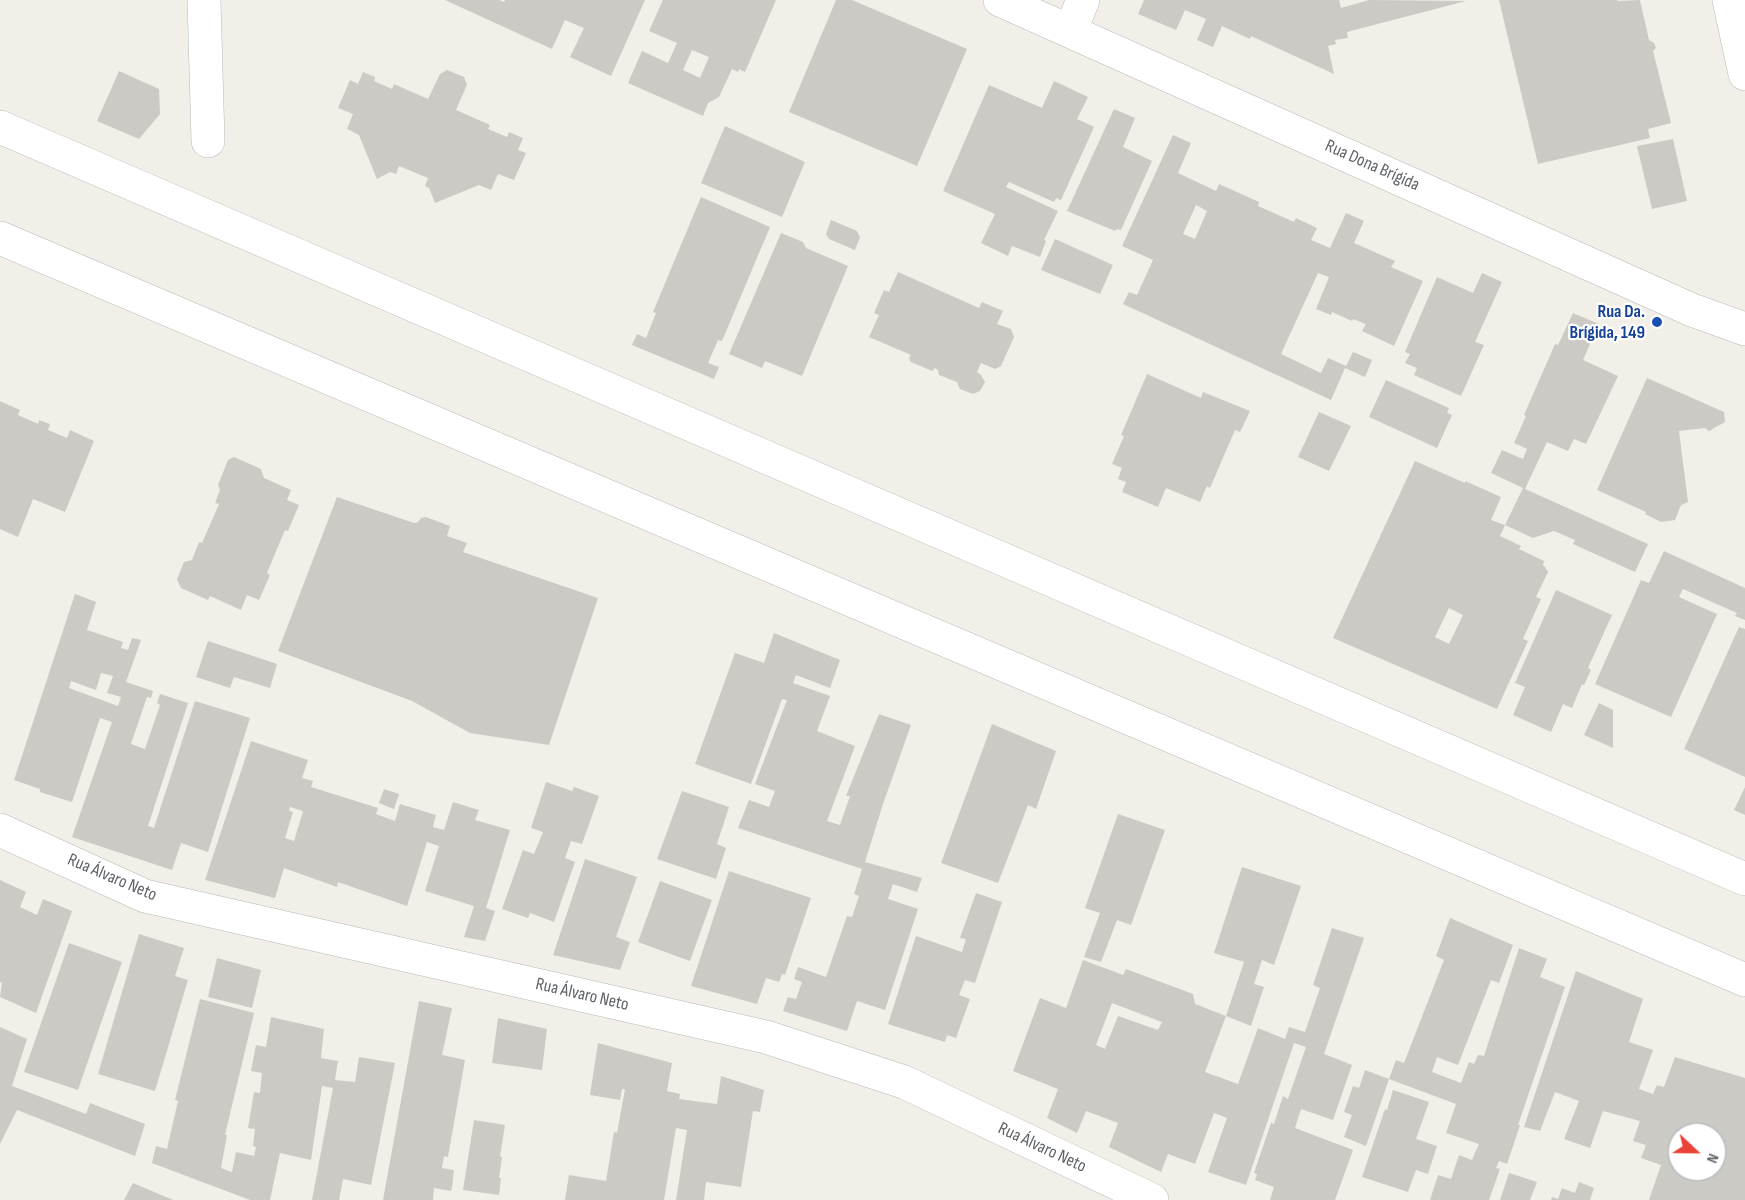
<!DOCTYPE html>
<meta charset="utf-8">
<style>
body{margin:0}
#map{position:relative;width:1745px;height:1200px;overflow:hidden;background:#f1efe8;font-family:"Sofia Sans Condensed",sans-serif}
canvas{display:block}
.north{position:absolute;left:1667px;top:1122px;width:60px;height:60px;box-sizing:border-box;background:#fff;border:2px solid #bfc1c3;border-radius:50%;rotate:112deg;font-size:16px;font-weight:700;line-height:24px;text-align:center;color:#5f6368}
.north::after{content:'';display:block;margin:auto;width:21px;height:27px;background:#ea4335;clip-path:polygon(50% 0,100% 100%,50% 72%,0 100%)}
</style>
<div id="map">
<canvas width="1745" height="1200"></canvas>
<div class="north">N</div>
</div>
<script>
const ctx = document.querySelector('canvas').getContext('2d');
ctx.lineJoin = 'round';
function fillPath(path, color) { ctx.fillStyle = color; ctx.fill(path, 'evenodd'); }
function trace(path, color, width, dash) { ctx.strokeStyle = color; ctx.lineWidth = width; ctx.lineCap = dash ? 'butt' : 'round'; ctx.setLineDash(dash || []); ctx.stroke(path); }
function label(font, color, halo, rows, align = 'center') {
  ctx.font = font + ' "Sofia Sans Condensed",sans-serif'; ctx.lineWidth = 4.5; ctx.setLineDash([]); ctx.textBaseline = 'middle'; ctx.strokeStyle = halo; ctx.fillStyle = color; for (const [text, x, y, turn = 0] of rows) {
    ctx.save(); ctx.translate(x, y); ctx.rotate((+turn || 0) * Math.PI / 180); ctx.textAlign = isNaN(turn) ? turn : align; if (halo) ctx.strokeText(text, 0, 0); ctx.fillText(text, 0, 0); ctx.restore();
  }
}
fillPath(new Path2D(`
 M445 0H499L504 2 505 0H645L611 76 570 57 584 28 565 20 552 49Z
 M663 0H776L745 72 739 69 738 72 732 69 719 97 708 103 703 116 628 83 642 51 668 63 677 43 649 31ZM692 50 709 57 700 78 683 70Z
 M836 0H852L967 49 917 166 789 112Z
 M1144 0H1339L1341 8 1369 0 1466 1 1347 32 1348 38 1335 40 1336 44 1328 46 1334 74 1251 36 1250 39 1222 26 1213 47 1197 40 1206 19 1185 10 1176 30 1138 14Z
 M1499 0H1617L1618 1 1640 0 1649 40 1654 43 1656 48 1653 51 1671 123 1648 129 1650 138 1538 164Z
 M447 70 464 77 467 85 456 110 490 125 488 129 507 137 509 132 523 138 518 150 526 153 514 180 498 174 491 190 479 185 435 203 429 188 425 186 428 178 399 166 396 174 390 172 377 179 359 135 347 129 353 114 338 108 350 80 358 84 363 72 375 77 374 81 392 89 394 84 428 99 440 74Z
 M119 71 159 89 160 114 139 139 97 121Z
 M1054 81 1088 97 1077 119 1094 127 1061 200 1056 198 1054 202 1009 182 1006 187 1058 211 1044 240 1046 241 1040 257 1012 246 1008 256 981 243 995 214 943 191 989 85 1042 108Z
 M1114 109 1135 118 1123 147 1152 161 1121 230 1117 229 1115 231 1067 211Z
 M725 126 805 162 782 217 701 183Z
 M1173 135 1191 143 1178 173 1216 191 1219 184 1259 202 1258 206 1294 222 1296 218 1317 228 1311 240 1330 248 1346 213 1364 221 1354 243 1395 261 1391 267 1423 281 1394 346 1362 331 1366 324 1353 319 1352 321 1332 312 1331 315 1316 309 1329 277 1318 273 1281 354 1321 373 1328 358 1346 366 1353 352 1372 360 1365 377 1345 368 1331 400 1123 304 1129 292 1137 295 1153 260 1122 246ZM1196 205 1207 211 1195 239 1183 234Z
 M1673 139 1687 201 1652 209 1637 146Z
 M701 197 770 227 722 341 718 340 708 363 719 367 714 379 632 345 637 334 646 338 656 313 653 312Z
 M831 220 857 231 860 237 855 250 829 239 826 234Z
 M781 233 803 242 806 248 848 266 802 376 765 361 762 368 729 354Z
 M1055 239 1113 265 1100 294 1041 270Z
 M898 272 979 308 982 302 1003 311 997 324 1011 329 1014 337 1001 366 995 369 981 363 977 372 981 375 985 382 980 391 973 394 960 389 957 382 939 375 938 370 935 368 932 371 911 362 909 358 911 355 869 337 879 315 874 313 884 290 889 292Z
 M1482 273 1502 282 1475 342 1484 345 1461 396 1414 375 1417 368 1405 363 1410 354 1405 352 1437 277 1473 293Z
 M1573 313 1599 324 1583 360 1618 376 1586 444 1574 439 1568 451 1547 442 1525 489 1648 544 1635 572 1573 544 1575 540 1554 531 1533 538 1505 525 1523 488 1491 473 1502 450 1523 459 1527 449 1514 443 1526 416 1524 415 1555 344 1558 345Z
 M1147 374 1201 398 1203 392 1250 411 1240 432 1235 430 1210 488 1207 486 1200 502 1166 488 1158 507 1122 492 1126 482 1118 479 1122 468 1112 464 1124 436 1121 435Z
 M1647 378 1724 412 1725 422 1709 431 1705 428 1679 431 1688 502 1681 505 1675 520 1661 522 1645 514 1646 512 1597 490Z
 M1386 380 1449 408 1447 413 1452 415 1437 448 1369 417Z
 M0 401 20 410 18 415 38 424 39 420 50 424 48 430 67 438 70 430 94 441 65 512 33 499 18 537 0 529Z
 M1319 412 1351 426 1329 471 1298 457Z
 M234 457 261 469 264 478 291 490 287 500 299 505 288 531 285 530 267 573 270 575 259 600 247 595 241 610 210 596 208 600 181 588 177 579 184 562 192 560 199 542 202 543 219 504 215 503 220 490 218 485 228 460Z
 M1415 461 1465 483V481L1501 497 1491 520 1505 525 1500 536 1521 546 1519 549 1544 561 1543 565 1545 567 1548 572 1536 597 1541 599 1523 639 1528 641 1497 709 1333 638ZM1449 608 1463 615 1449 644 1435 637Z
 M337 497 414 523 418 522 421 518 426 517 450 526 447 536 467 543 463 552 598 598 549 745 470 733 412 701 278 651Z
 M1664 551 1745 588V620L1735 616 1737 613 1683 589 1679 597 1717 614 1671 717 1595 684 1641 580 1649 583Z
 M1556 590 1612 615 1588 668 1591 670 1584 685 1582 684 1572 708 1563 704 1551 732 1513 715 1525 687 1515 683Z
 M75 594 96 602 87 630 123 642 121 648 128 650 132 638 141 640 126 682 153 691 151 698 147 697 131 744 145 749 160 705 157 703 160 694 188 703 148 826 154 828 195 701 250 718 208 852 181 843 172 870 72 837 112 722 100 718 72 802 40 792V789L14 780ZM101 673 113 676 107 693 121 697 118 706 69 688 71 681 96 690Z
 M1739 627 1745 629V777L1684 749Z
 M774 633 840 660 830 688 796 675 793 683 830 696 817 731 855 746 827 821 840 825 850 796H846L879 714 911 725 883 804 865 862 922 878 917 892 893 884 888 899 918 909 885 1010 857 1001 847 1031 783 1011 788 997 796 999 802 982 794 979 798 967 826 977 847 916 852 917 859 896 854 894 862 869 738 828 749 800 769 807 775 791 755 784 787 700 782 699 751 784 695 764 735 653 764 663Z
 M208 641 277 664 270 688 234 677 230 688 196 677Z
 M1599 703 1613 710V748L1584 735Z
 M992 724 1056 751 1036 809 1028 805 998 883 941 863Z
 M251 741 308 760 302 778 313 781 311 787 378 808 376 814 395 821 400 804 436 815 433 827 444 830 453 802 479 810 475 820 510 830 486 908 495 911 485 941 464 937 474 906 425 891 439 846 427 842 407 906 338 882 337 887 284 868 275 898 205 880ZM290 807 303 811 294 841 285 838 293 812 289 811Z
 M546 782 572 791 574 787 599 796 582 844 571 841 565 858 575 862 554 922 530 913 528 918 502 909 523 850 534 854 543 832 531 828Z
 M1745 787V815L1734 810Z
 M384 789 399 794 394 809 379 803Z
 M682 791 729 807 717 844 726 848 716 879 657 859Z
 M1118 814 1165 830 1131 925 1117 920 1101 962 1084 957 1100 913 1085 908Z
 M585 859 637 877 616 937 630 942 620 970 553 955Z
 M1242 867 1301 886 1274 965 1262 960 1254 984 1264 987 1251 1026 1226 1016 1244 962 1214 953Z
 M729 871 811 898 785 975 782 974 779 982 766 978 757 1004 691 986Z
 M0 880 26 892 20 907 37 915 43 899 72 911 36 1013 0 997 2 983 0 982Z
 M660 881 712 900 690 961 638 942Z
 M976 893 1002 902 975 983 965 980 959 995 970 999 956 1038 947 1035 945 1042 888 1024 916 936 962 952 966 939 960 938Z
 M1450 918 1513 945 1499 983 1491 980 1458 1065 1437 1057 1432 1072 1461 1083 1469 1062 1474 1064 1478 1055 1484 1056 1519 948 1547 959 1540 977 1565 987 1518 1125H1520L1507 1164 1499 1161 1496 1168 1500 1169 1489 1200H1430L1438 1175 1451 1179 1459 1155 1472 1160 1479 1144 1446 1133 1456 1104 1389 1079 1396 1060 1404 1063 1444 960 1436 956Z
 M1332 928 1364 938 1324 1054 1352 1065 1333 1120 1301 1109 1295 1128 1353 1150 1335 1200H1270L1274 1187 1255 1180 1257 1174 1254 1173 1271 1123 1274 1124 1283 1096 1288 1099 1306 1047 1294 1043 1246 1185 1208 1172 1227 1118 1214 1113 1195 1164 1168 1154 1161 1172 1109 1147 1118 1123 1086 1111 1077 1133 1047 1118 1058 1089 1013 1071 1040 998 1066 1008 1083 960 1123 975 1126 969 1193 994 1195 1004 1226 1016 1205 1072 1238 1084 1258 1028 1285 1039 1289 1027 1305 1032 1320 988 1313 985ZM1112 1003 1162 1022 1158 1030 1118 1016 1105 1049 1096 1045Z
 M139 934 184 948 175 976 188 980 155 1091 98 1074Z
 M69 943 122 962 78 1090 24 1072Z
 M217 958 261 970 252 1008 208 997Z
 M1576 971 1643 999 1629 1042 1653 1050 1639 1089 1653 1094 1657 1085 1664 1087 1675 1057 1745 1078V1200H1649L1661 1165 1641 1158 1646 1145 1633 1141 1640 1121 1603 1111 1590 1148 1564 1139 1579 1101 1555 1092 1540 1131 1524 1127ZM1679 1134H1715V1170H1679Z
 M200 999 254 1013 225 1135H227L221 1168 232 1172 236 1152 254 1156 256 1147 253 1146 255 1129 248 1128 254 1092 260 1093 262 1073 251 1071 256 1045 266 1047 271 1017 324 1029 321 1058 338 1061 335 1080 355 1082 359 1057 395 1063 371 1185 343 1179 339 1200H312L333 1088 322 1086 311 1160 280 1153 270 1200H250L152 1163 156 1146 167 1149 178 1101 175 1100Z
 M419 1001 452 1008 442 1055 465 1060 448 1157 444 1156 442 1168 454 1170 452 1187 451 1191 434 1188 433 1200H383Z
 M498 1018 547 1029 542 1070 492 1063Z
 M0 1027 27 1039 12 1086 86 1114 90 1103 145 1124 135 1156 17 1110 0 1144Z
 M598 1043 672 1063 667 1091 680 1094 679 1099 717 1104 721 1076 764 1090 760 1112 753 1111 741 1187 706 1182 704 1200H676L687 1130 676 1128 664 1200H565L569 1175 606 1181 614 1132 617 1133 625 1089H622L620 1100 590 1095Z
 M1365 1070 1389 1079 1366 1146 1344 1137 1352 1115 1344 1112 1353 1086 1359 1088Z
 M1393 1090 1429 1102 1416 1139 1437 1146 1428 1174 1416 1170 1408 1192 1362 1177 1385 1109 1387 1110Z
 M474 1120 505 1125 500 1157H502L499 1178H501L499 1195 463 1190Z
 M1509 1173 1537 1182 1530 1200H1500Z
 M1579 1182 1594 1188 1590 1200H1551L1552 1197 1558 1199 1562 1188 1575 1193Z
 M133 1183 173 1200H124Z`), '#cccac5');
const minor = new Path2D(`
 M204 0 208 141
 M1000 0 1692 310 1745 329
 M1729 0 1745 74
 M1070 31 1083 0
 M0 127 1745 879
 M0 238 1745 980
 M0 830 145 896 766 1037 904 1082 1152 1200`);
trace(minor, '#b5b8bc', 34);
trace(minor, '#fff', 33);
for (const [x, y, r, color] of [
 [1657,322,6,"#1a4fb4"]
]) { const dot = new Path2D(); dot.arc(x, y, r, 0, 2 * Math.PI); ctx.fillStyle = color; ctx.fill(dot); trace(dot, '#fff', 2); }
label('18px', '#5f6368', '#fff', [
 ["Rua Dona Brígida",1372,166,24],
 ["Rua Álvaro Neto",112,878,23],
 ["Rua Álvaro Neto",582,995,13],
 ["Rua Álvaro Neto",1042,1148,25]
]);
label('bold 18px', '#164399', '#fff', [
 ["Rua Da.",1645,312],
 ["Brígida, 149",1645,333]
], 'right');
</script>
